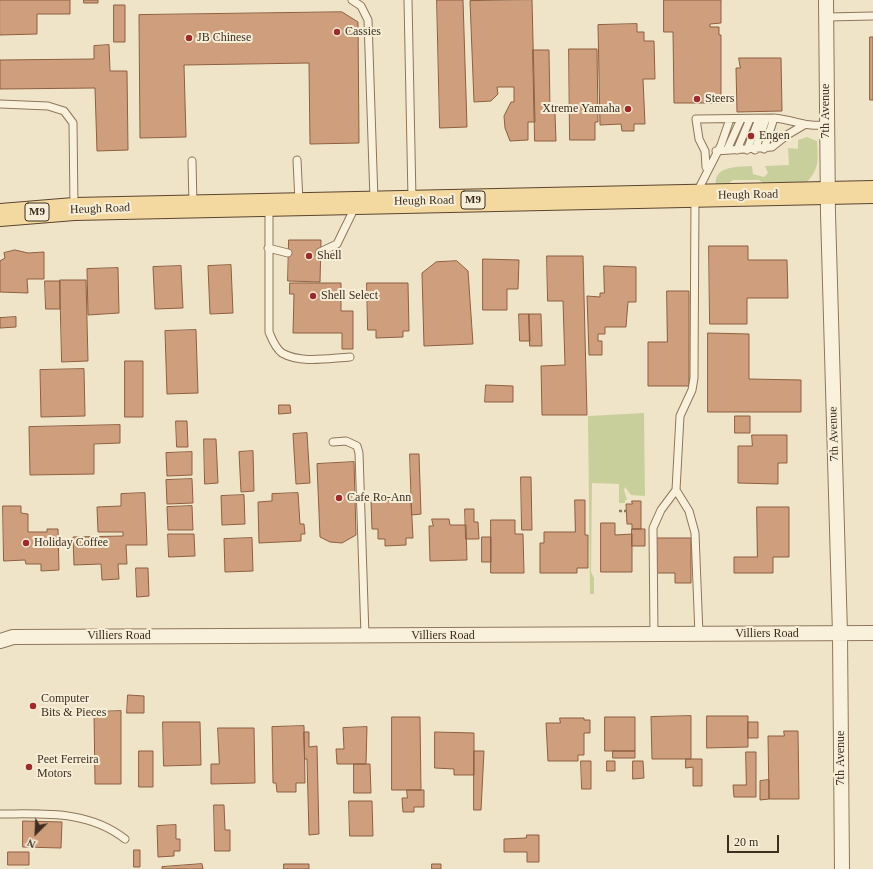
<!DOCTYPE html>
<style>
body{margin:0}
#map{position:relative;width:873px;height:869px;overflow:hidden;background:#f0e4c8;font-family:"Times New Roman",serif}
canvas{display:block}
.north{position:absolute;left:16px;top:813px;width:40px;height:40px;-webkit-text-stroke:3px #f7eed8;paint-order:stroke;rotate:204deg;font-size:11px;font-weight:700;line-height:16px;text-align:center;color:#3d2e20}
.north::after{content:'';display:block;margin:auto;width:14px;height:18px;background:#3d2e20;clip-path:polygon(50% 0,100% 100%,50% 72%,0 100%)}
.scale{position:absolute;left:727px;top:835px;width:52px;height:18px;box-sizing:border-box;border:2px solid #3d2e20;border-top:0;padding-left:5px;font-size:12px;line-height:14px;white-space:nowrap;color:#3d2e20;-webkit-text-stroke:3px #f7eed8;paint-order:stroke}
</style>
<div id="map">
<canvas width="873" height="869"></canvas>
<div class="north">N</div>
<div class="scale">20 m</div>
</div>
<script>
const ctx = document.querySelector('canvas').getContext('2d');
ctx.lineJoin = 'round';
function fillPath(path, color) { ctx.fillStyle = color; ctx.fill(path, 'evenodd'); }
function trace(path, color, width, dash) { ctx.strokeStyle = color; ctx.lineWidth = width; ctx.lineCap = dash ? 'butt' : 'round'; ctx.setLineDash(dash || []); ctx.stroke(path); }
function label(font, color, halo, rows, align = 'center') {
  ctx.font = font + ' "Times New Roman",serif'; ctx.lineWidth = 4; ctx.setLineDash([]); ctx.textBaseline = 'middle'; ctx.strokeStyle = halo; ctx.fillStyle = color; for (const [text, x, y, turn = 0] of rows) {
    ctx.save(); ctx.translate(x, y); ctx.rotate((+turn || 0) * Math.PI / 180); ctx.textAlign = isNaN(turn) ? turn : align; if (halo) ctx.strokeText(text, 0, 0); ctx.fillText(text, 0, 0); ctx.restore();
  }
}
fillPath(new Path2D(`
 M807 137 817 141C818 161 820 169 805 184L769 188 759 180H733L728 184 716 186C712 165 740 167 752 166L753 174 764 177 768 173 765 166 789 165 788 148 798 149V140Z
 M644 413 645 496 631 495 625 487 624 490 627 500H625V503H619V484L592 483 591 572 594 578V594H590L588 416Z`), '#c9cf9b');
const building = new Path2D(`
 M0 0H70V14H37V34L0 35Z
 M84 0H98V3H84Z
 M437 0H463L467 127 440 128Z
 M532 0 535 122H528V140L510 141 505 128 504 116 511 102H514V87H497L498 94 491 101 474 102 470 1Z
 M664 0H721V23L710 24V27H719V35H721V103H674L673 32H664Z
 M114 5H125V42H114Z
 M342 12 358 22 359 143 310 144 309 63 184 65 186 137 140 138 139 15Z
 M637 24V32H644V41H654L655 79H643L645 124H634V131H622L621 124 600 125 598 25Z
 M870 37H873V100H870Z
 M109 45 110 71H127L128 150 97 151 95 88 0 89V60L94 59V46Z
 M569 49H597L598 122H595V140H570Z
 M533 50H549L550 110 555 114 556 141H535Z
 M739 58H781L782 111 737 112 736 68H740Z
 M289 240H321L320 282 288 281Z
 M709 246H748V260H787L788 298H747V324H710Z
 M15 250 28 253 44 252V279H27L28 293 0 292V261L5 258 4 253Z
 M547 256H583L587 415H542L541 366 565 365 563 301H548Z
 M483 259 519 260 518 289H507V310H483Z
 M457 261 468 271 473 344 424 346 422 273 436 262Z
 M231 265 233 313 210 314 208 266Z
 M181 266 183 308 155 309 153 267Z
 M604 266 636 267V302H628L626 327H605V334H598V341H602V355H589L587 296 600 297V293H604Z
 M118 268 119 313 88 315 87 269Z
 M60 280H86L88 361 62 362Z
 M45 281H60V309H46Z
 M290 283H341V311H353V349H342V333H293L294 294H290Z
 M367 283H408L409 331H403V337L376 338V330H368Z
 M667 291H689V386H648V342H667Z
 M519 314H529L530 341H520Z
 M529 314H541L542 346H530Z
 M16 317V327L0 328V318Z
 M196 330 198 393 167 394 165 331Z
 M708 333 749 334V379L801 380V412H708Z
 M125 361H143V417H125Z
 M84 369 85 416 41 417 40 370Z
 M486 385 513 386V402H485Z
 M279 405H290L291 413 279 414Z
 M735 416H750V433H735Z
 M176 421H187L188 447H177Z
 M120 425V443L94 444V474L30 475 29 427Z
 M307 433 310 483 296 484 293 434Z
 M752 435H787V463H778V484L738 483V446H752Z
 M204 439H216L218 483 205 484Z
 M253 451 254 491 241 492 239 452Z
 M192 452V475L167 476 166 453Z
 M410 454H419L421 514 412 515Z
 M354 462 356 535 342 543 330 542 320 537 317 464Z
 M521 477H531L532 530H522Z
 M192 479 193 503 167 504 166 480Z
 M145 493 147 545H126L127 564H118L119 579 102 580 101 564 74 565 73 537 123 536V532H98L97 507 121 506V494Z
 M298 493 300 524H304L305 534H301V541L259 543 258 502 272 501V494Z
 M244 495 245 524 222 525 221 496Z
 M411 500 413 538H406V545L385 546V539H378V529H372L371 501Z
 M575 500H585V535H588V568H577V573H540V543H544V532H575Z
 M632 501H641V529H632V524H627L626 504H632Z
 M3 506H21V513L28 514V532H47V529H58L59 570 41 571V564H26L25 560 4 561Z
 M192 506 193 530H168L167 507Z
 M757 507H789V557H773V573H734V557H757Z
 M465 509H474V522H478L479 539H466Z
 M432 519H449L450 525H466L467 560 430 561 429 526H433Z
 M491 520H515V534H523L524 573H491Z
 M601 523H615V535L632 534V572H601Z
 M632 529H645V546H632Z
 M168 534H194L195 556 169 557Z
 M482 537H491V562H482Z
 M252 538 253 571 225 572 224 539Z
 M655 538H691V583H675V573H655Z
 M136 568H148L149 596 137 597Z
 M128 695 144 696V713H127Z
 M121 711V784H95L94 712Z
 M691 716V759H652L651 717Z
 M707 716H748V747L707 748Z
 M392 717H420L421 790H392Z
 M605 717H635V751H605Z
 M560 718H584V720H590V733H584V755H578V761H548L546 723H560Z
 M163 722H200L201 765 164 766Z
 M748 722H758V738H748Z
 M304 726 305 783H296V792H277L276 783H273L272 727Z
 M367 727 366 764H337L336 749H344L343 728Z
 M218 728H254L255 783 211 784V764H219Z
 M784 731H798L799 799H769L768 736H784Z
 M304 732H309V747L317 746 319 834 309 835 307 759H305Z
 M435 732 474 733V775H454V769L435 768Z
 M139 751H153V787H139Z
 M474 751H484L481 810H474Z
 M613 751H635V758H613Z
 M746 752H756V797H734L733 785H746Z
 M686 759H702V786H693V767L686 768Z
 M581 761H591V789H582Z
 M607 761H615V771H607Z
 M633 761H643L644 778 633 779Z
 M354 764H370L371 793H354Z
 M769 780V799L760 800V781Z
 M407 790H424V807H414V812H403L402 798H407Z
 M349 801H372L373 836H350Z
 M214 805H224L225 830H230V851H215Z
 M23 821 62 822 61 848 23 847Z
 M176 825V839H180V851H174V856L158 857 157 826Z
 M527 835H539V862H527V852H504V839L526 838Z
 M134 850H140V867H134Z
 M8 852H29V865H8Z
 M202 864 203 869H162V867Z
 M284 864H309V869H284Z
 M432 864H441V869H432Z`);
fillPath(building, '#cf9f7d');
trace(building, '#8d5f41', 1);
const service = new Path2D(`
 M352 0 361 6 368 20 374 200
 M408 0 412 199
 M827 17 873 16
 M0 104 48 106 64 111 73 123 74 207
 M774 118C795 120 804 127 826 125
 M727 150 741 119
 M737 150 750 119
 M747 150 759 119
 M755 150 766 119
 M716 151 772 147 787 135 804 125
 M297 160 299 202
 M192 161 193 205
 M706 167 705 151 699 139 696 119 774 118 764 149
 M269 207V332C272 339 275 348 282 353 301 364 330 358 350 357
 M268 248 288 253
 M320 252 337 244 355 207
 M333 442 346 441 357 446 359 453 365 636
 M654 635 653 528 661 510 676 490
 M699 635 695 533 689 511 676 490 680 416 692 390 694 378 695 196 721 145 730 119
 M0 814C44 814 88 810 125 839`);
const minor = new Path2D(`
 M826 0 828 213 840 634 842 869
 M0 641 13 637 873 633`);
const primary = new Path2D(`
 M0 215 74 209 873 192`);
trace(service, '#8d765c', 9);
trace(minor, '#8d765c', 16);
trace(primary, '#5b4430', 24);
trace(new Path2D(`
 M619 511H627`), '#8d765c', 2.5, [3, 2]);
trace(service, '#faf1dc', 7);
trace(minor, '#faf1dc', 14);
trace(primary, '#f3d9a0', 22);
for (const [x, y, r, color] of [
 [337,32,4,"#9e2a2b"],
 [189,38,4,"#9e2a2b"],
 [697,99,4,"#9e2a2b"],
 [628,109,4,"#9e2a2b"],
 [751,136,4,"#9e2a2b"],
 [309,256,4,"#9e2a2b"],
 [313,296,4,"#9e2a2b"],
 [339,498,4,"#9e2a2b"],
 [26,543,4,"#9e2a2b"],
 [33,706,4,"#9e2a2b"],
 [29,767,4,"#9e2a2b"]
]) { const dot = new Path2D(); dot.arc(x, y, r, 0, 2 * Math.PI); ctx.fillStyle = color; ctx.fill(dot); trace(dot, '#f7eed8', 1.5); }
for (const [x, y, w] of [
 [473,200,24],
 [37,212,24]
]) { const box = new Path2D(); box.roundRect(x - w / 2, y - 9, w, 18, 3); ctx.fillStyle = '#f7eed8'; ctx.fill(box); trace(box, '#3d2e20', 1); }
label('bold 11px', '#3d2e20', null, [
 ["M9",473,200],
 ["M9",37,212]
]);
label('12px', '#3d2e20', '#f7eed8', [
 ["Cassies",345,32],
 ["JB Chinese",197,38],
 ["Steers",705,99],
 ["Xtreme Yamaha",620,109,"right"],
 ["Engen",759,136],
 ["Shell",317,256],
 ["Shell Select",321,296],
 ["Cafe Ro-Ann",347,498],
 ["Holiday Coffee",34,543],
 ["Computer",41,699],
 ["Bits & Pieces",41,713],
 ["Peet Ferreira",37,760],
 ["Motors",37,774]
], 'left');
label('12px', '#3d2e20', '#f7eed8', [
 ["7th Avenue",826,111,-90],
 ["Heugh Road",748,195,-1],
 ["Heugh Road",424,201,-1],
 ["Heugh Road",100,209,-2],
 ["7th Avenue",834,434,-92],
 ["Villiers Road",767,634],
 ["Villiers Road",119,636],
 ["Villiers Road",443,636],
 ["7th Avenue",841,758,-90]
]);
</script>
